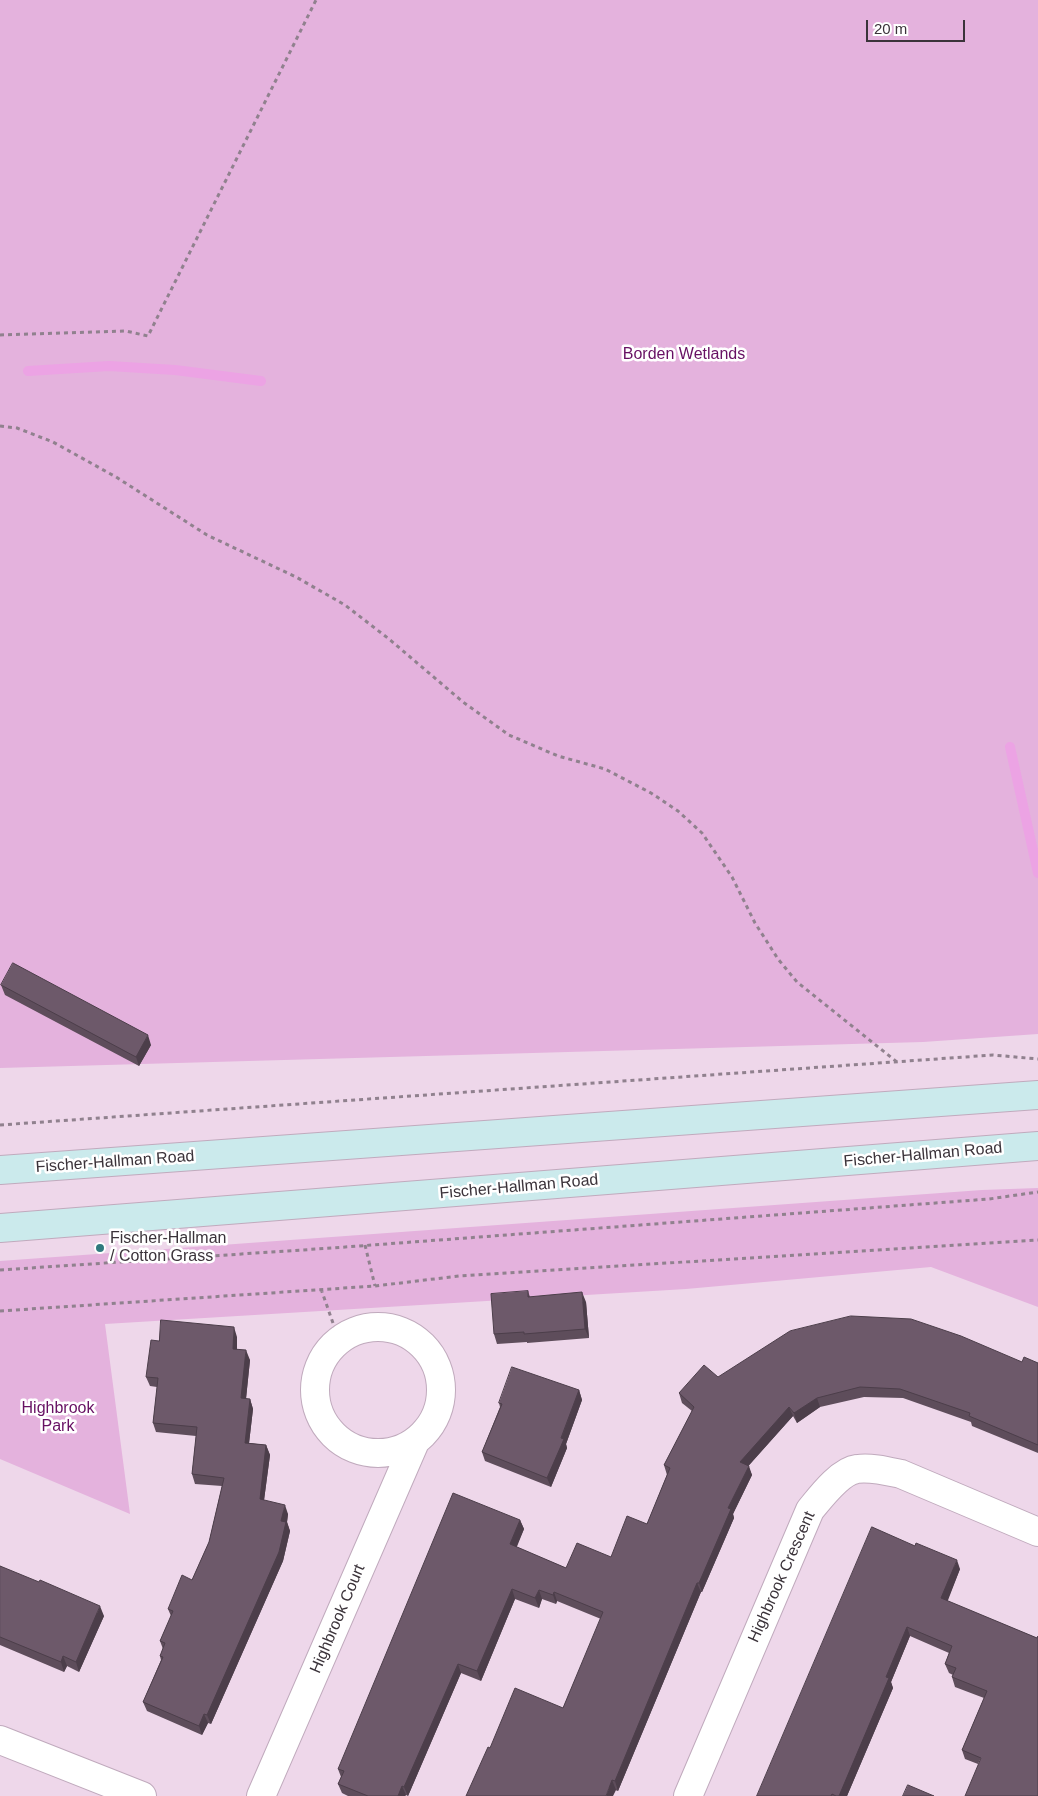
<!DOCTYPE html>
<style>
body{margin:0}
#map{position:relative;width:1038px;height:1796px;overflow:hidden;background:#eed7ea;font-family:Arial,sans-serif}
canvas{display:block}
.scale{position:absolute;left:866px;top:20px;width:99px;height:22px;box-sizing:border-box;border:2px solid #3b333a;border-top:0;padding-left:6px;font-size:15px;line-height:18px;white-space:nowrap;color:#3b333a;-webkit-text-stroke:4px #fff;paint-order:stroke}
</style>
<div id="map">
<canvas width="1038" height="1796"></canvas>
<div class="scale">20 m</div>
</div>
<script>
const ctx = document.querySelector('canvas').getContext('2d');
ctx.lineJoin = 'round';
function fillPath(path, color) { ctx.fillStyle = color; ctx.fill(path, 'evenodd'); }
function trace(path, color, width, dash) { ctx.strokeStyle = color; ctx.lineWidth = width; ctx.lineCap = dash ? 'butt' : 'round'; ctx.setLineDash(dash || []); ctx.stroke(path); }
function label(font, color, halo, rows, align = 'center') {
  ctx.font = font + ' Arial,sans-serif'; ctx.lineWidth = 5; ctx.setLineDash([]); ctx.textBaseline = 'middle'; ctx.strokeStyle = halo; ctx.fillStyle = color; for (const [text, x, y, turn = 0] of rows) {
    ctx.save(); ctx.translate(x, y); ctx.rotate((+turn || 0) * Math.PI / 180); ctx.textAlign = isNaN(turn) ? turn : align; if (halo) ctx.strokeText(text, 0, 0); ctx.fillText(text, 0, 0); ctx.restore();
  }
}
fillPath(new Path2D(`
 M0 0H1038V1034L923 1042 0 1068Z
 M1038 1188V1307L931 1267 686 1289 105 1324 130 1514 0 1459V1261L982 1190Z`), '#e4b2dd');
trace(new Path2D(`
 M28 371 109 366 175 370 261 381
 M1010 747 1038 873`), '#eca3e4', 10);
const street = new Path2D(`
 M315 1390a63 63 0 1 1 126 0a63 63 0 1 1-126 0Z
 M0 1740 142 1796
 M261 1796 415 1442
 M688 1796 810 1510C820 1498 840 1471 857 1469 871 1467 887 1471 901 1474L1038 1532`);
const secondary = new Path2D(`
 M0 1170 1038 1095
 M0 1228 1038 1146`);
trace(street, '#c0aabd', 30);
trace(secondary, '#c0aabd', 30);
trace(new Path2D(`
 M0 335 126 331 148 336 316 0
 M0 426 17 428 53 442 116 477 207 535 296 577 345 605 389 639 463 702 509 735 558 756 605 769 651 793 678 811 702 833 732 877 755 923 778 959 797 982 897 1062
 M0 1125 993 1055 1038 1059
 M365 1245 375 1286
 M0 1270 332 1248 989 1199 1038 1192
 M321 1289 339 1340
 M0 1311 375 1286 459 1276 1038 1240`), '#90818e', 3, [4, 4]);
trace(street, '#fff', 28);
trace(secondary, '#cbeaec', 28);
fillPath(new Path2D(`
 M1 985 151 1045 139 1066 5 995Z
 M528 1291 530 1297 586 1302 589 1338 527 1343V1342L497 1344 494 1334Z
 M237 1337V1349L250 1360 246 1399H250L253 1409 249 1443 266 1445 270 1455 264 1500 288 1514 287 1522 290 1531 283 1561 211 1724 208 1723 202 1735 147 1711 143 1702 161 1660 160 1656 163 1649 160 1641 171 1616 168 1609 192 1580 209 1542 222 1486 195 1484 192 1474 196 1436 156 1432 153 1423 157 1387 150 1386 146 1377Z
 M1022 1362 1038 1363V1453L972 1426 971 1422 903 1398 864 1397 820 1407 797 1423 793 1416 748 1466 752 1475 733 1514 734 1518 702 1592H701L618 1791 490 1748 563 1708 601 1619 557 1601 556 1604 542 1599 539 1608 515 1599 481 1681 461 1673 408 1796 406 1795 405 1796H348L342 1793 338 1784 341 1777 338 1769 520 1520 524 1529 516 1547 566 1568 611 1557 647 1524 667 1475 664 1465 692 1411 682 1403 679 1393 718 1377Z
 M579 1390 582 1400 566 1444 567 1448 551 1487 485 1461 482 1452 500 1407 499 1403Z
 M872 1527 960 1569 947 1601 1037 1638 978 1764 965 1759 962 1750 984 1698 955 1687 952 1677 953 1675 949 1673 945 1664 949 1653 910 1636 891 1682 893 1688 847 1796H757Z
 M0 1566 104 1616 79 1672 67 1666 64 1672 0 1645Z`), '#5e4d5b');
fillPath(new Path2D(`
 M148 1035 151 1045 139 1066 136 1057Z
 M582 1292 586 1302 589 1338 585 1329Z
 M234 1327 237 1337V1358L233 1349Z
 M246 1350 250 1360 245 1408 241 1398Z
 M579 1390 582 1400 566 1444 567 1448 551 1487 547 1478Z
 M817 1398 820 1407 797 1423 794 1413Z
 M250 1399 253 1409 248 1452 245 1443Z
 M789 1407 793 1416 744 1471 740 1462Z
 M266 1445 270 1455 263 1508 260 1499Z
 M749 1466 752 1475 733 1514 734 1518 702 1592 699 1583 728 1508Z
 M285 1505 288 1514 287 1522 290 1531 283 1561 211 1724 207 1715 281 1521Z
 M520 1520 524 1529 514 1554 510 1544Z
 M957 1560 960 1569 945 1608 941 1598Z
 M697 1583 701 1592 618 1791 615 1781Z
 M512 1589 515 1599 481 1681 477 1671Z
 M539 1590 542 1599 539 1608 535 1598Z
 M554 1592 557 1601 556 1604 553 1595Z
 M100 1606 104 1616 79 1672 76 1662Z
 M907 1627 910 1636 891 1682 893 1688 847 1796H839L886 1677Z
 M63 1656 67 1666 64 1672 61 1662Z
 M458 1664 461 1673 408 1796 404 1787Z
 M204 1714 208 1723 202 1735 199 1726Z
 M612 1780 616 1790 613 1796H606Z
 M402 1786 406 1795 405 1796H398Z`), '#4c3e4a');
const building = new Path2D(`
 M13 963 148 1035 136 1057 1 985Z
 M528 1291V1297L582 1292 585 1329 524 1334V1332L494 1334 491 1294Z
 M851 1316 911 1319 961 1336 1022 1362 1024 1357 1038 1363V1445L969 1416 970 1413 900 1389 860 1387 817 1398 794 1413 789 1407 740 1462 749 1466 728 1508 731 1509 699 1583H697L615 1781 612 1780 606 1796H466L488 1747 490 1748 515 1688 563 1708 603 1612 554 1592 553 1595 539 1590 535 1598 512 1589 477 1671 458 1664 404 1787 402 1786 398 1796H368L338 1784 344 1771 338 1769 453 1493 520 1520 510 1544 566 1568 577 1543 611 1557 627 1516 647 1524 670 1468 664 1465 694 1407 679 1393 704 1365 718 1377 790 1331Z
 M161 1320 234 1327 233 1349 246 1350 241 1398 250 1399 245 1443 266 1445 260 1499 285 1505 281 1521 286 1522 279 1552 207 1715 204 1714 199 1726 143 1702 163 1657 160 1656 165 1643 160 1641 173 1611 168 1609 182 1575 192 1580 209 1542 224 1478 192 1474 197 1427 153 1423 158 1378 146 1377 151 1340 159 1341Z
 M512 1367 579 1390 561 1438 564 1439 547 1478 482 1452 502 1404 499 1403Z
 M872 1527 915 1546 916 1543 957 1560 941 1598 1037 1638 1038 1636V1796H965L981 1758 962 1750 987 1691 952 1677 956 1668 945 1664 952 1646 907 1627 886 1677 889 1678 839 1796H836L832 1794 831 1796H757Z
 M0 1566 39 1582 40 1580 100 1606 76 1662 63 1656 61 1662 0 1637Z
 M908 1785 934 1796H903Z`);
fillPath(building, '#6d596a');
trace(building, '#4c3e4a', 1);
for (const [x, y, r, color] of [
 [100,1248,5,"#307a7e"]
]) { const dot = new Path2D(); dot.arc(x, y, r, 0, 2 * Math.PI); ctx.fillStyle = color; ctx.fill(dot); trace(dot, '#fff', 2); }
label('16px', '#671063', '#fff', [
 ["Borden Wetlands",684,355],
 ["Highbrook",58,1409],
 ["Park",58,1427]
]);
label('16px', '#3b333a', '#fff', [
 ["Fischer-Hallman Road",923,1155,-5],
 ["Fischer-Hallman Road",115,1162,-4],
 ["Fischer-Hallman Road",519,1187,-5],
 ["Highbrook Crescent",782,1577,-66],
 ["Highbrook Court",338,1619,-67]
]);
label('16px', '#3b333a', '#fff', [
 ["Fischer-Hallman",110,1239],
 ["/ Cotton Grass",110,1257]
], 'left');
</script>
